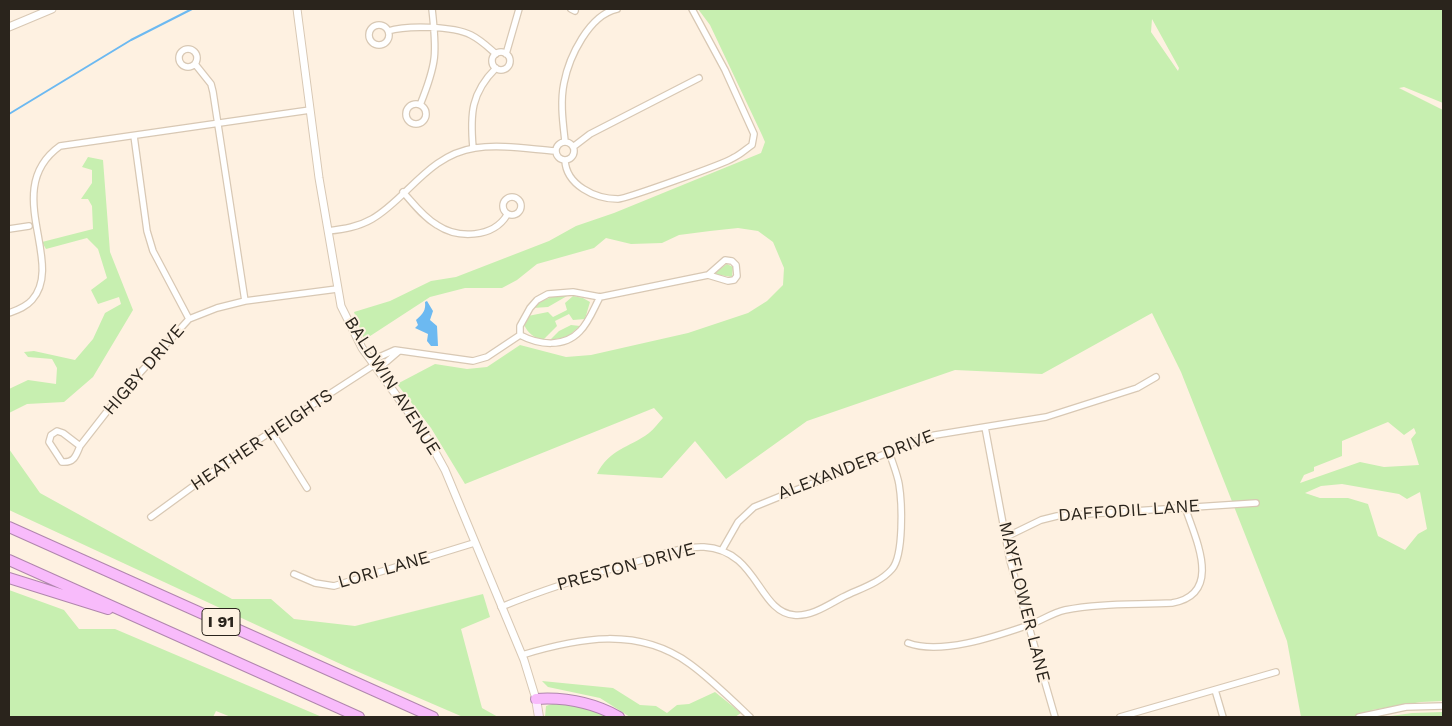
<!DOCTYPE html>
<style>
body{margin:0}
#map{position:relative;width:1452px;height:726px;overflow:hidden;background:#fef1e1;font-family:"Work Sans",sans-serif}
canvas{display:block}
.frame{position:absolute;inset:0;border:10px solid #2a241c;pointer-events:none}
</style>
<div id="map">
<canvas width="1452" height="726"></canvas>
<div class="frame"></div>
</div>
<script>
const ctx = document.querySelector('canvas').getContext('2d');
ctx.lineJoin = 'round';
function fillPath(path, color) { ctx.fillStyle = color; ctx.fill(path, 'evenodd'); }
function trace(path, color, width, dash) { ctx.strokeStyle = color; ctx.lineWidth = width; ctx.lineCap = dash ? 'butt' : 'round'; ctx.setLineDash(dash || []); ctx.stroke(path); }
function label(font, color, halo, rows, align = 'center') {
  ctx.font = font + ' "Work Sans",sans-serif'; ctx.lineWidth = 4; ctx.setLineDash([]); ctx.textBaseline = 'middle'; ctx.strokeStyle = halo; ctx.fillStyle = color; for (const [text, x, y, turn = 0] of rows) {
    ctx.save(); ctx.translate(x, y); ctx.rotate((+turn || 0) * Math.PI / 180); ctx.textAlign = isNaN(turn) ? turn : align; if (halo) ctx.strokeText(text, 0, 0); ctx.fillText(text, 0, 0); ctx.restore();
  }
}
fillPath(new Path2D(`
 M698 9H1443V103L1404 87 1399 88 1443 110V701L1421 702 1372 710 1369 717H1301L1287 641 1181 372 1152 313 1042 374 955 370 807 421 726 479 695 441 662 478 597 474C609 449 629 448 649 433 654 429 658 423 663 418L654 408 465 484 431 428 397 384 435 364 467 369 487 367 520 345 566 357 591 355 688 333 748 313 767 301 783 285 784 268 773 242 758 231 738 228 710 231 679 235 662 243 631 244 606 238 594 248 537 264 517 280 502 288H465L430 297 364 340 354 312 390 301 431 281 456 277 549 241 576 226 614 213 761 153 765 142 762 135 710 25ZM1152 19 1179 68 1178 71 1151 32ZM1388 422 1404 435 1414 428 1416 433 1411 439 1419 465 1384 467 1360 462 1300 483 1304 475 1314 471V467L1342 456V441ZM1342 484 1399 494 1407 499 1420 492 1427 529 1418 534 1405 550 1378 536 1368 504 1348 498H1320L1305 493 1321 486Z
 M88 157 103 160 110 252 133 310 93 377 64 402 27 404 9 413V389L28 380 56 384 57 368 52 359 28 357 24 352 34 351 75 360 93 339 105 313 121 304 119 297 98 304 91 290 107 278 98 249 87 238 46 249 42 242 93 229 92 206 88 199H81L92 183V170L82 167Z
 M727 264 733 267 732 277 713 274Z
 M556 295 567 296 548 307 533 308 540 302Z
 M573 296 583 298 590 302 585 319 573 320 569 314 555 321 557 326 543 340C534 338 528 333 524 325L528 316 548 312 553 317 567 310 565 303Z
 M571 325 580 326 567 337 550 340 559 331Z
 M9 449 40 493 232 599H271L294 619 355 626 483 594 490 617 461 629 482 708 498 717H463L347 667 9 510Z
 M9 590 64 610 79 629H115L322 717H231L216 711 213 717H9Z
 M542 681 613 688 640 705 656 706 667 713 677 705 689 704 715 692 741 713 735 717H630L600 698 548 687Z
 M555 703 588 708 609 717H545L546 706Z
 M1443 712V717H1384L1412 713Z`), '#c7efb0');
fillPath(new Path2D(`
 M427 301 433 311 430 320 437 326 438 346H431L427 341 428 334 415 328 418 325 416 320C423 314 426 310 425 302Z`), '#6cb9f1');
trace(new Path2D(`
 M9 114 131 40 192 9`), '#6cb9f1', 2);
const minor = new Path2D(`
 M571 9 575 11
 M369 35a10 10 0 1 1 20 0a10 10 0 1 1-20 0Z
 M388 31C407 25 453 26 471 35 481 40 488 47 496 54
 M179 58a9 9 0 1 1 18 0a9 9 0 1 1-18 0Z
 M492 61a9 9 0 1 1 18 0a9 9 0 1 1-18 0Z
 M506 54 519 9
 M195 64 211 84 213 92 245 301
 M406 114a10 10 0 1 1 20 0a10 10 0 1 1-20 0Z
 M420 105C437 63 437 53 432 9
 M134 136 147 231 153 251 189 319
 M565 141C563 123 560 102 564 83 569 57 589 15 617 9
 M556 151a9 9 0 1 1 18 0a9 9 0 1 1-18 0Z
 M573 147 590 134 699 78
 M473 148C470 114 471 93 496 68
 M565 160C566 185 595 199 618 199 625 199 724 164 733 158 740 155 746 149 752 145L754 134 725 70 692 9
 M403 192C413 203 423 217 437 225 458 239 493 238 507 215
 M503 206a9 9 0 1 1 18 0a9 9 0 1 1-18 0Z
 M9 229 29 226
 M328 231C344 229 358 227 372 219 407 199 428 155 475 148 500 144 529 149 555 151
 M725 260 732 261 736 265 737 276 734 280 728 281 708 275Z
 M9 313C17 310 26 307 32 300 66 262 0 189 60 146L310 110
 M520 335V326L530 308 537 300 548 294 573 292 600 297 708 275
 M520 335C539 345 564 348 580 331 589 322 594 308 600 297
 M374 365 377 358 395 350 473 361 487 357 520 335
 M985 427 1010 561 1055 717
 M272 432 307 488
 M80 446C76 456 74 463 62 462L49 442 51 435 57 431 63 433 80 446 119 396 189 319 217 308 245 301 337 289
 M151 517 240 452 374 365 384 364 398 352
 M1006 537 1041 520 1057 516 1256 503
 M722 550 738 522 754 507 929 436 1046 417 1137 388 1156 377
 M294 574 315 583 334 586 474 543
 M501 607C547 588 593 574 642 560 662 555 683 546 704 547 758 550 758 612 794 615 811 617 828 605 843 597 859 589 880 583 892 569 904 555 902 502 899 484 897 473 892 462 889 451
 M908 643C940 655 994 637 1026 626 1040 622 1051 613 1065 610 1099 603 1137 605 1172 603 1224 594 1195 538 1185 507
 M522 655C578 638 638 626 690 664 712 680 731 699 750 717
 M1215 690 1223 717
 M1120 717 1276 672
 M1359 717 1406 707 1443 706`);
const tertiary = new Path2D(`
 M297 9 319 178 341 306 362 348 428 439 445 470 524 660 536 699
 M9 27 52 9`);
const secondary = new Path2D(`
 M536 699 539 717`);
const motorway = new Path2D(`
 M9 527 433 717
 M9 560 359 717
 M9 578 108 609
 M536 699C566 697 592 702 619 717`);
trace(minor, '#d8c8b4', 8);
trace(tertiary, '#d8c8b4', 9);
trace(secondary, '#d8c8b4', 10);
trace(motorway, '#b086ad', 12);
trace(minor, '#fff', 5.5);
trace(tertiary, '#fff', 7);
trace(secondary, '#fdebfe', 8);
trace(motorway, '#f8bbfb', 10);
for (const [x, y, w] of [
 [221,622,38]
]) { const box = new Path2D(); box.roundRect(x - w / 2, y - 13.5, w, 27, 4); ctx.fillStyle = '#fef1e1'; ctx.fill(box); trace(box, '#2a241c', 1); }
label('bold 16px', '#2a241c', null, [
 ["I 91",221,622]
]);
label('18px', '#2a241c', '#fef1e1', [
 ["HIGBY DRIVE",144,370,-49],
 ["BALDWIN AVENUE",392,386,57],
 ["HEATHER HEIGHTS",262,440,-34],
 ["ALEXANDER DRIVE",856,465,-21],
 ["DAFFODIL LANE",1129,511,-4],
 ["PRESTON DRIVE",626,567,-15],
 ["LORI LANE",384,570,-16],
 ["MAYFLOWER LANE",1024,602,76]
]);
</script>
